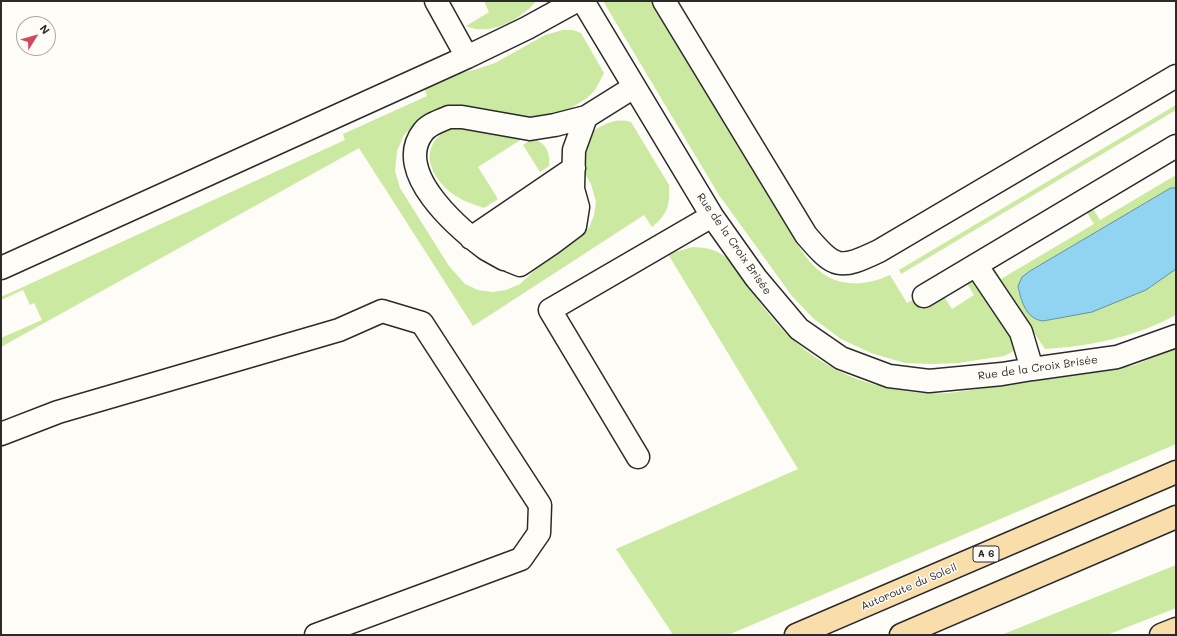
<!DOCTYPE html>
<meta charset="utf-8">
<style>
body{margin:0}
#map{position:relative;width:1177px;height:636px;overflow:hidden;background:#fdfcf7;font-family:Mali,sans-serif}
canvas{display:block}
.frame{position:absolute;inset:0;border:2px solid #2b2b2b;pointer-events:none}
.north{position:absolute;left:16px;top:16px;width:40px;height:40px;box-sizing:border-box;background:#fdfcf7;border:1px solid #a9a8a5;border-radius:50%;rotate:53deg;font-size:11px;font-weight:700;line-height:16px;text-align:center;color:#2b2b2b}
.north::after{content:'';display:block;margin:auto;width:14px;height:18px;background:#d1495b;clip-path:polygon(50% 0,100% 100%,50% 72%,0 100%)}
</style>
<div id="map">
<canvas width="1177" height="636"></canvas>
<div class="frame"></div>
<div class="north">N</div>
</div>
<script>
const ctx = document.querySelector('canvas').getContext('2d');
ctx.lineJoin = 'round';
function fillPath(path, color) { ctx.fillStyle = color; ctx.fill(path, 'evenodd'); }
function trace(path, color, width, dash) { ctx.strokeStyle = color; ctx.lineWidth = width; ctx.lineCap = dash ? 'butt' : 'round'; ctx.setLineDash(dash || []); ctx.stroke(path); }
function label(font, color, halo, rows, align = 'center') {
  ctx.font = font + ' Mali,sans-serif'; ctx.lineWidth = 3; ctx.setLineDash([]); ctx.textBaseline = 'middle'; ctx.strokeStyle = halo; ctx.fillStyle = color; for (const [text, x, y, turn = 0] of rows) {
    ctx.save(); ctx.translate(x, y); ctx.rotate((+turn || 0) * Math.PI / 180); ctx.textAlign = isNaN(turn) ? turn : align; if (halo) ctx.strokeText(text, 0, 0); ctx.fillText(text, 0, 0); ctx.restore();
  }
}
fillPath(new Path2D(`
 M484 1H536C522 19 489 37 466 26L489 12Z
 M603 1H653L790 232C797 243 804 256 813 265 834 288 864 287 890 275L907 303 917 297 943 295 952 309 974 295 966 282 970 281 976 283 1010 334 1016 348 1012 352 1004 356 958 363 933 364 905 363 871 353 841 339 813 318 792 296 719 195Z
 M563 30H573L581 33 604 73 595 90 587 98 566 111 546 118 515 119 453 106 439 109 419 120 404 135 397 151 395 171 400 188 449 266 465 284 478 290 493 292 506 290 520 284 534 271 544 259 575 241 589 228 594 215 596 202 591 184 584 172 581 159 587 136C599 126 615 117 631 122L669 185C670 205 668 214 652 227L644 215 473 326 359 148 1 347V338L42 320 34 303 30 305 23 290 1 300V297L345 140 343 134 427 96 424 88 459 73 474 70 495 63 545 35Z
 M1176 105V110L901 274 899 270Z
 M454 127H464L525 137 478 167 498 199 484 208C477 205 468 203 461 199 430 182 413 144 454 127Z
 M533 138C547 145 550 151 549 166L540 172 523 145Z
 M1176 175V315C1135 337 1091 346 1045 349L991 269 993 266 1001 279 1094 224 1086 211 1092 207 1100 220Z
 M693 247C710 248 715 249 730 260 748 286 766 314 790 337 832 377 891 396 949 393L1105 371 1135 365 1176 348V444L728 635H668L672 633 616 549 798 469 668 254Z
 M1176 565V608L1107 635H1001Z`), '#cbe9a0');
const water = new Path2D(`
 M1171 188H1176V269L1146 290 1092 312 1043 321C1026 319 1021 301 1018 286L1022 277 1030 271Z`);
fillPath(water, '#91d4f2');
trace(water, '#6890a2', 1);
const minor = new Path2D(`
 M583 1 712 216 756 278 799 329 841 358 889 376 929 381 1002 374 1032 369 1117 357 1176 336
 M664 1 806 235C835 269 839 270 879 251L1176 76
 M467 57 527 28 576 1
 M449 117H462L530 129 555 125 586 117 574 150 573 189 486 249C458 228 392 172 423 132 429 124 440 121 449 117Z
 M586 117 634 87
 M471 238 574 168
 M486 249 504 259 543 230 578 207 573 189
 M510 261 520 265 551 244 575 226 578 207
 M976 265 1021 332 1032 369
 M1 268 467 57 436 1
 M924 296 1176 146
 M1 434 58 412 339 330 382 311 422 323 540 505 539 533 521 559 316 635
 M638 457 550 310 712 216`);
const major = new Path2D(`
 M1161 635 1176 629`);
const highway = new Path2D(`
 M796 635 1176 472
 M901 635 1176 517`);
trace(minor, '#2b2b2b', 25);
trace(major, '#2b2b2b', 25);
trace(highway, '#2b2b2b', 25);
trace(minor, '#fdfcf7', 22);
trace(major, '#f9deab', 22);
trace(highway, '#f9deab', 22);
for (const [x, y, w] of [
 [986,554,26]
]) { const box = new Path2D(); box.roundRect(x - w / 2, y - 8, w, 16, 3); ctx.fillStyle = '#fdfcf7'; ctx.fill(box); trace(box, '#2b2b2b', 1); }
label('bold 10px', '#2b2b2b', null, [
 ["A 6",986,554]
]);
label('11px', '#2b2b2b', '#fdfcf7', [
 ["Rue de la Croix Brisée",734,244,55],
 ["Rue de la Croix Brisée",1038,368,-8],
 ["Autoroute du Soleil",909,587,-23]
]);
</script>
